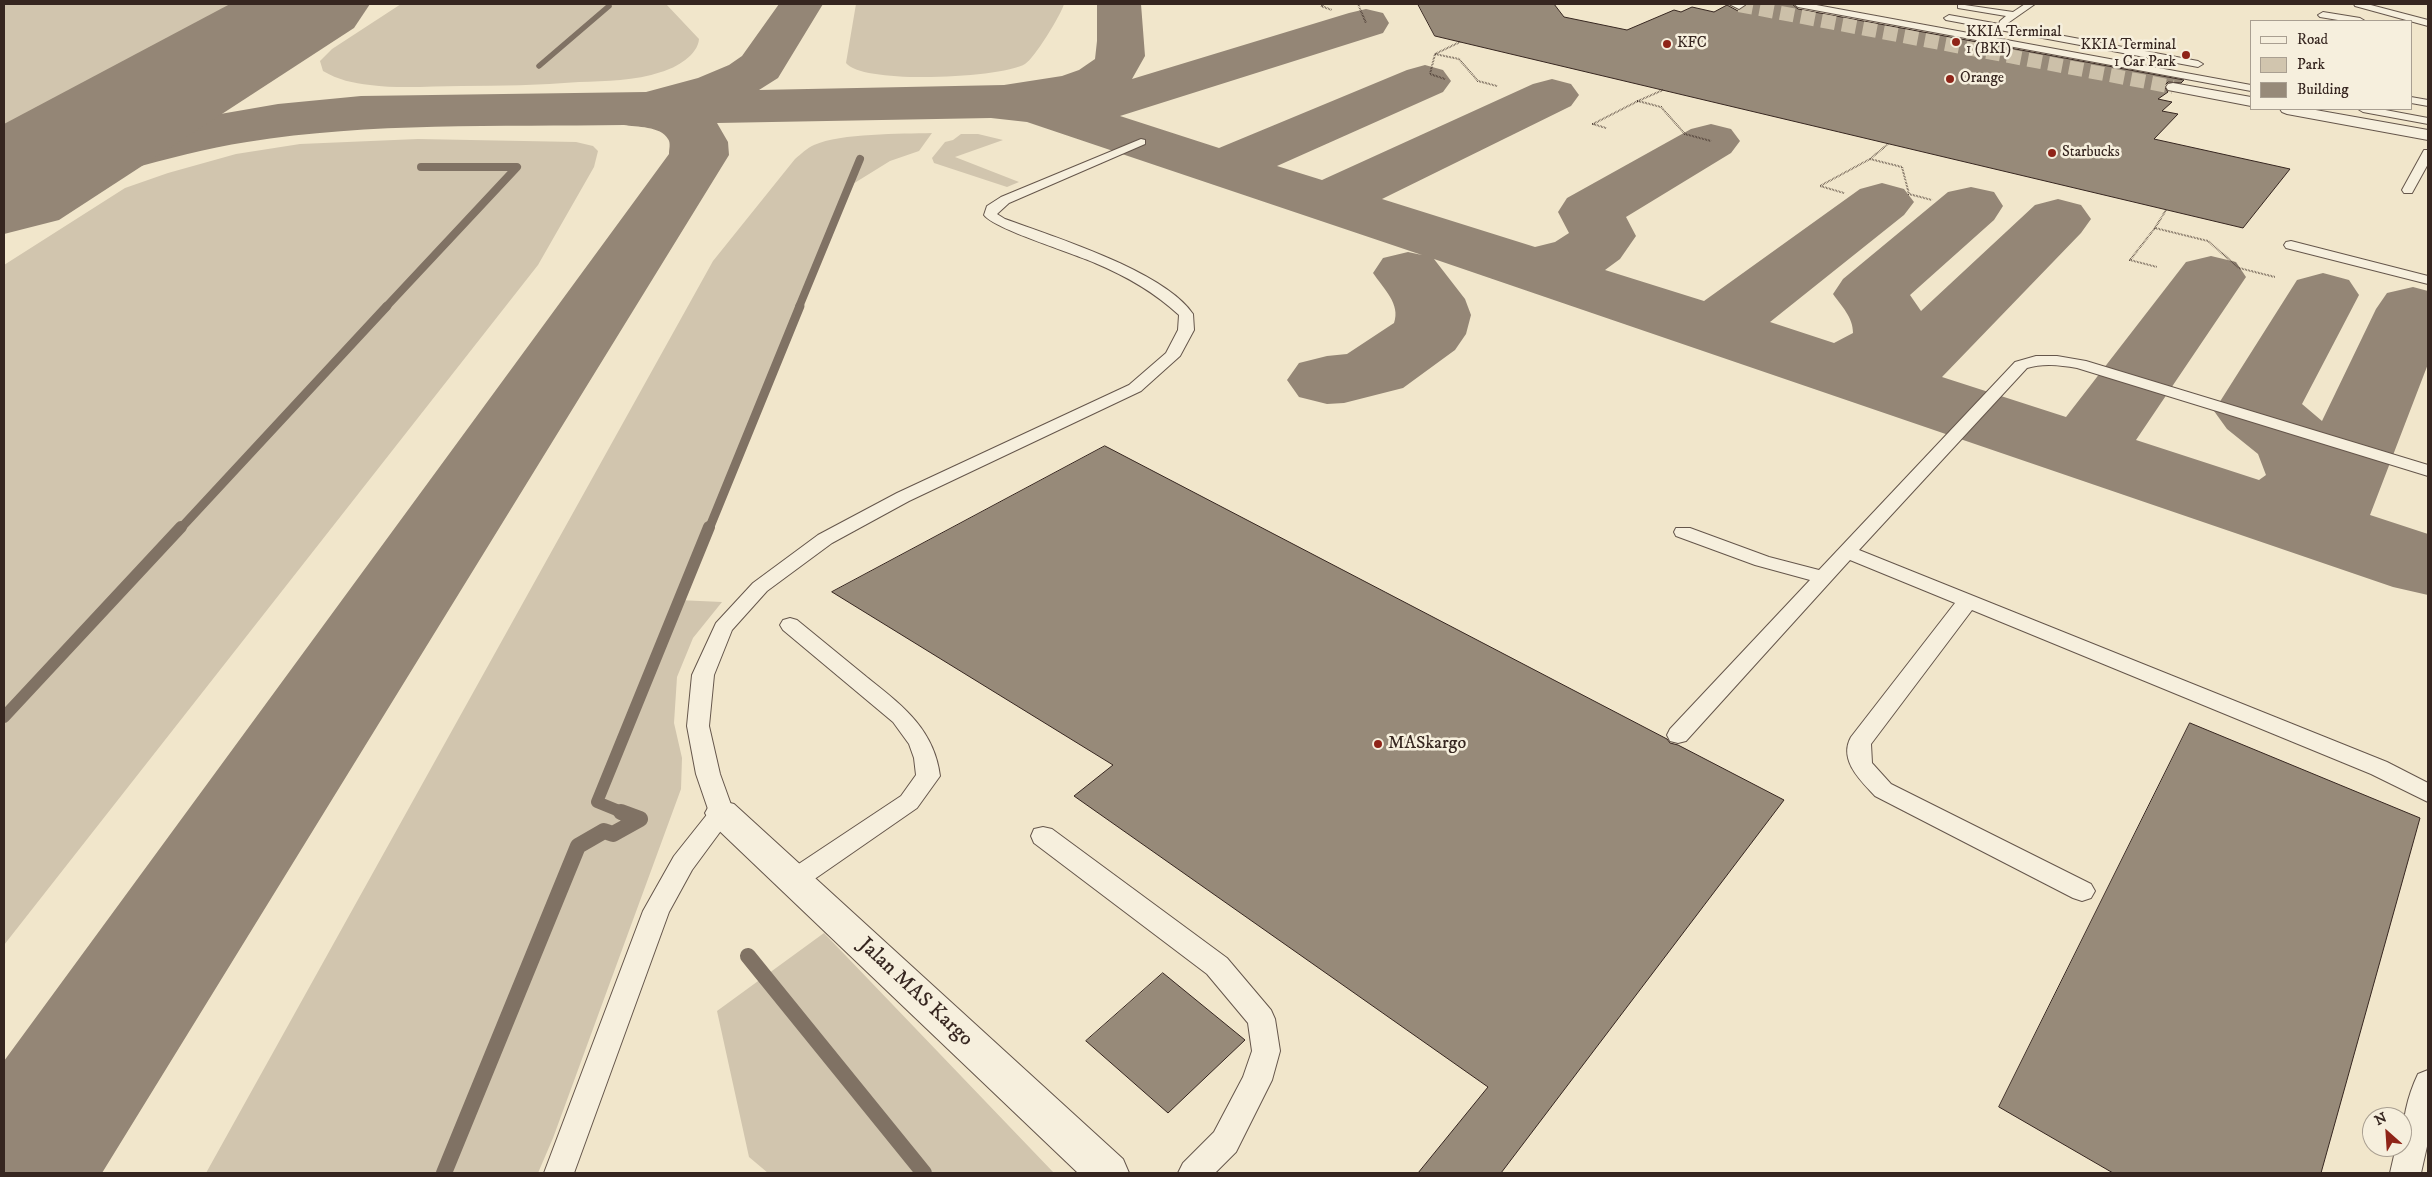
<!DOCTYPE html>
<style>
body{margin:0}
#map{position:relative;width:2432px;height:1177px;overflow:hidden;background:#f1e6cb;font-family:"IM FELL DW Pica",serif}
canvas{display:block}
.frame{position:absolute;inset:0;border:5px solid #362620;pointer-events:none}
.legend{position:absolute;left:2250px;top:20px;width:162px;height:90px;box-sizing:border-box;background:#f6efdd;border:1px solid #a99f91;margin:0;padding:6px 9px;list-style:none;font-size:15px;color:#362620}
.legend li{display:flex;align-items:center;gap:10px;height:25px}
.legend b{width:25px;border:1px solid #a99f91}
.north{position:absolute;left:2362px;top:1107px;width:50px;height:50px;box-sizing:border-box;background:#f6efdd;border:1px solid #a99f91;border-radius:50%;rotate:334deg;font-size:14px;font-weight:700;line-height:20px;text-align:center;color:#362620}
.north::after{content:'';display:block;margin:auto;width:18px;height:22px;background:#8f2418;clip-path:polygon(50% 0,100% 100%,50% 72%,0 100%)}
</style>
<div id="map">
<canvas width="2432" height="1177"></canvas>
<div class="frame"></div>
<ul class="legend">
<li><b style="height:6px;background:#f6efdd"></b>Road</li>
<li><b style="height:14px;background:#d1c5ae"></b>Park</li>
<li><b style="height:14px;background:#978a79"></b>Building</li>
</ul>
<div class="north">N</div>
</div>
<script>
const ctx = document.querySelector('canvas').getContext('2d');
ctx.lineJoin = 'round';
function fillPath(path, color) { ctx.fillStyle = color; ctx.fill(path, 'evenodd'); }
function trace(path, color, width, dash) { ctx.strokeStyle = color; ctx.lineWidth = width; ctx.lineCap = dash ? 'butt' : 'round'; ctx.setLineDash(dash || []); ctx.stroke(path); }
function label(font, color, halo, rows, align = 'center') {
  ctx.font = font + ' "IM FELL DW Pica",serif'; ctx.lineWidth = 5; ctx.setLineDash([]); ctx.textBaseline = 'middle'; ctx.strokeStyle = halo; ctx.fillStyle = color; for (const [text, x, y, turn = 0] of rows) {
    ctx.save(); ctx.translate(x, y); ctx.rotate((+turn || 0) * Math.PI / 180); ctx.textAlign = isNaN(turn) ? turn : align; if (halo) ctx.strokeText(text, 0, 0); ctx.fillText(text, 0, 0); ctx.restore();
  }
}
fillPath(new Path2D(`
 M4 4H250L4 138Z
 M401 4H666L699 39C698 55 676 68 661 72 635 81 606 81 579 82 539 85 500 86 461 86 431 86 400 89 370 85 353 83 338 80 323 71L320 61 332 49Z
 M856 4H1064C1061 15 1034 59 1025 64 1001 78 863 85 846 63Z
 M932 133 919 151 890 161 848 187 678 600 722 602 693 638 677 677 674 723 682 758 681 789 553 1138 538 1173H206L713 261 795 159C801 154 807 148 814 145 841 133 901 134 932 133Z
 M961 134H978L1003 140 955 157 1019 182 1007 187 934 163 932 158 945 142 953 140Z
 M418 139 576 142 593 146 598 151 594 167 538 265 4 945V265L125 188 168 173 236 154 300 144Z
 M824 933 1054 1173H768L749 1157 717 1011Z`), '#d1c5ae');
trace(new Path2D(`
 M539 66 609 6`), '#807264', 5.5);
trace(new Path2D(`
 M386 307 517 167H421
 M799 307 860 159`), '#807264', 8);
trace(new Path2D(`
 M180 529 387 306
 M709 529 800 306`), '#807264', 9);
trace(new Path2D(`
 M4 717 181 527
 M624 813 597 802 709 527`), '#807264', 12);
trace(new Path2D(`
 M621 812 640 819
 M748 956 924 1173
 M444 1173 578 846 604 831 613 834 640 819`), '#807264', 16);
fillPath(new Path2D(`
 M779 4H823L778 78 759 90 1004 85 1062 76 1079 70 1095 59 1097 41V4H1141L1145 56 1132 79 1349 13 1366 9 1383 13 1389 23 1383 33 1120 116 1219 148 1407 70 1425 65 1443 70 1451 81 1443 92 1277 166 1322 180 1533 84 1552 79 1571 84 1579 95 1571 106 1382 199 1535 247 1555 242 1569 233 1558 212 1567 198 1691 129 1711 124 1731 129 1740 141 1731 153 1626 217 1636 236 1620 259 1605 270 1704 301 1860 189 1882 183 1904 189 1914 202 1904 215 1770 322 1834 343 1853 333C1853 317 1842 307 1833 294L1843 279 1948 192 1971 187 1994 192 2003 206 1994 220 1910 295 1921 311 2035 205 2058 199 2081 205 2091 219 2081 233 1942 377 2066 417 2186 262 2211 256 2236 262 2246 277 2136 440 2259 480 2266 475 2258 454 2227 429 2214 411 2297 280 2323 273 2349 280 2359 295 2302 404 2322 421 2376 309 2387 293 2413 287 2428 291V364L2370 515 2428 534V595L2393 587 1434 259 1465 299 1471 315 1466 334 1455 350 1403 388 1344 403 1327 404 1299 397 1287 380 1299 363 1327 356 1347 354 1394 323C1401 304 1383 288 1373 273L1383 258 1408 252 1422 255 1027 122 991 118 717 123 728 142 729 155 102 1173H4V1061L669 154C669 149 671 143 668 139 661 126 636 127 624 125 498 127 371 122 247 142 165 155 89 183 9 203L4 201V166L174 122 278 104 361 96 646 92 698 78 729 65 742 56Z`), '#948676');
fillPath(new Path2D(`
 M230 4H370L354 28 59 220 4 234V124Z`), '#948676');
const building = new Path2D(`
 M1418 4H1554L1564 17 1627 30 1674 10 1681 12 1692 7 1714 12 1727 5 1738 11 1746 7V4H1792L1798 9 2184 80 2181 83 2168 82 2164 86 2168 92 2158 99 2172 102 2162 111 2178 114 2154 139 2290 169 2243 228 1435 36Z
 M1105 446 1667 739 1670 743 1678 745 1784 800 1501 1173H1418L1488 1087 1074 796 1113 765 832 592Z
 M2190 723 2420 818 2321 1173H2113L1999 1107Z
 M1163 973 1245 1040 1168 1113 1086 1041Z`);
fillPath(building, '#978a79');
trace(building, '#362620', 1);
trace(new Path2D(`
 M1739 5 2173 87`), '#ccc0a9', 14, [14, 7]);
const lane = new Path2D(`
 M1794 4H1811L2251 85V91L1798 7Z
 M1958 4 2013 12 2025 4H2035L2005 25 2198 61 2203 64 2198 67 1946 20 1944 18 1949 15 1999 24 2000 21 2006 16 1958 8Z
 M2354 4H2367L2428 20V26L2355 6Z
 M2323 12 2360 18 2365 21H2344L2320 17 2318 15Z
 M2411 97 2428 100V106L2411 103Z
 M2358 109H2380L2428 118V124L2363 112Z
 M1141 139 1145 140V144L1009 203 997 214 1005 219C1054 237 1164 271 1193 314L1194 330 1180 356 1141 391 909 501 832 543 767 591 732 630 714 675 709 726 720 774 734 813 692 870 669 912 574 1173H544L643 911 674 856 709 812 696 774 687 726 692 675 716 623 753 583 818 535 897 493 1129 385 1166 353 1178 330 1179 315C1154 292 1126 276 1095 263 1073 253 994 229 984 215L987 206 1001 197Z
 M2424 150H2428V164L2412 193H2404L2402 190Z
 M2291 241 2428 276V284L2286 248 2284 245 2286 242Z
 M2036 356H2057L2086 361 2428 465V476L2077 368C2060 365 2043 363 2027 368L1859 550 2387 762 2428 783V802L2371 774 1972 610 1871 744 1872 763 1891 784 2091 884 2095 891 2091 898 2082 901 2073 898 1875 796C1861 781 1838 760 1851 737L1955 603 1850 560 1686 741 1678 743 1670 741 1667 735 1670 729 1810 580 1755 565 1676 536 1674 532 1676 528H1690L1769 557 1819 570 2015 362Z
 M790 618 797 620C819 638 841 656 863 674 899 703 934 727 940 776L917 808 803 887 794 890 785 887 781 880 785 873 901 796 916 775 914 758 909 744 893 722 783 630 780 625 783 620Z
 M1043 827 1052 829 1227 958 1271 1010 1275 1019 1280 1051 1272 1080 1236 1152 1215 1173H1178L1183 1163 1214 1132 1243 1077 1252 1051 1248 1023 1207 974 1034 843 1031 836 1034 829Z
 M2428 1070V1142L2421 1173H2390L2396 1147H2402C2402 1122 2407 1097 2418 1074Z`);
const street = new Path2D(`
 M1729 4H1744L1745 5 1739 9Z
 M2173 83 2251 97V106L2168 90 2166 87 2168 84Z
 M2280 109H2310L2428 130V140L2287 114 2282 112Z
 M722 801 734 804 1123 1159 1129 1173H1078L710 822 705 813 710 804Z`);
trace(lane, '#65564b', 2);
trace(street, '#65564b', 2);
trace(new Path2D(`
 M1325 4 1321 6 1332 10
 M1358 4 1366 23
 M1460 42 1435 54 1459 59 1478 81 1497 86
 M1435 54 1430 74 1445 79
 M1663 90 1638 101 1661 107 1685 134 1711 141
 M1606 128 1593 124 1638 101
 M1888 144 1870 159 1902 167 1909 194 1932 200
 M1844 193 1820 186 1870 159
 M2166 210 2155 228 2208 241 2239 268 2275 277
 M2155 228 2130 260 2157 267`), '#362620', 2, [0.5, 1]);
fillPath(lane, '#f6efdd');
fillPath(street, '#f6efdd');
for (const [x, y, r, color] of [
 [1956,42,5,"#8f2418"],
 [1667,44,5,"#8f2418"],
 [2186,55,5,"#8f2418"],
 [1950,79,5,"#8f2418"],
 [2052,153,5,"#8f2418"],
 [1378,744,5,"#8f2418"]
]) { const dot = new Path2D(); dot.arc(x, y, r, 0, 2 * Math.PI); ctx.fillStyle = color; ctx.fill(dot); trace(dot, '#f6efdd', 2); }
label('15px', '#362620', '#f6efdd', [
 ["KKIA Terminal",1966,33],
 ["1 (BKI)",1966,50],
 ["KFC",1677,44],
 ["KKIA Terminal",2176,46,"right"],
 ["1 Car Park",2176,63,"right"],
 ["Orange",1960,79],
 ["Starbucks",2062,153]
], 'left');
label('18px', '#362620', '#f6efdd', [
 ["MASkargo",1388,744]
], 'left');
label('21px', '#362620', '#f6efdd', [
 ["Jalan MAS Kargo",915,993,43]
]);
</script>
